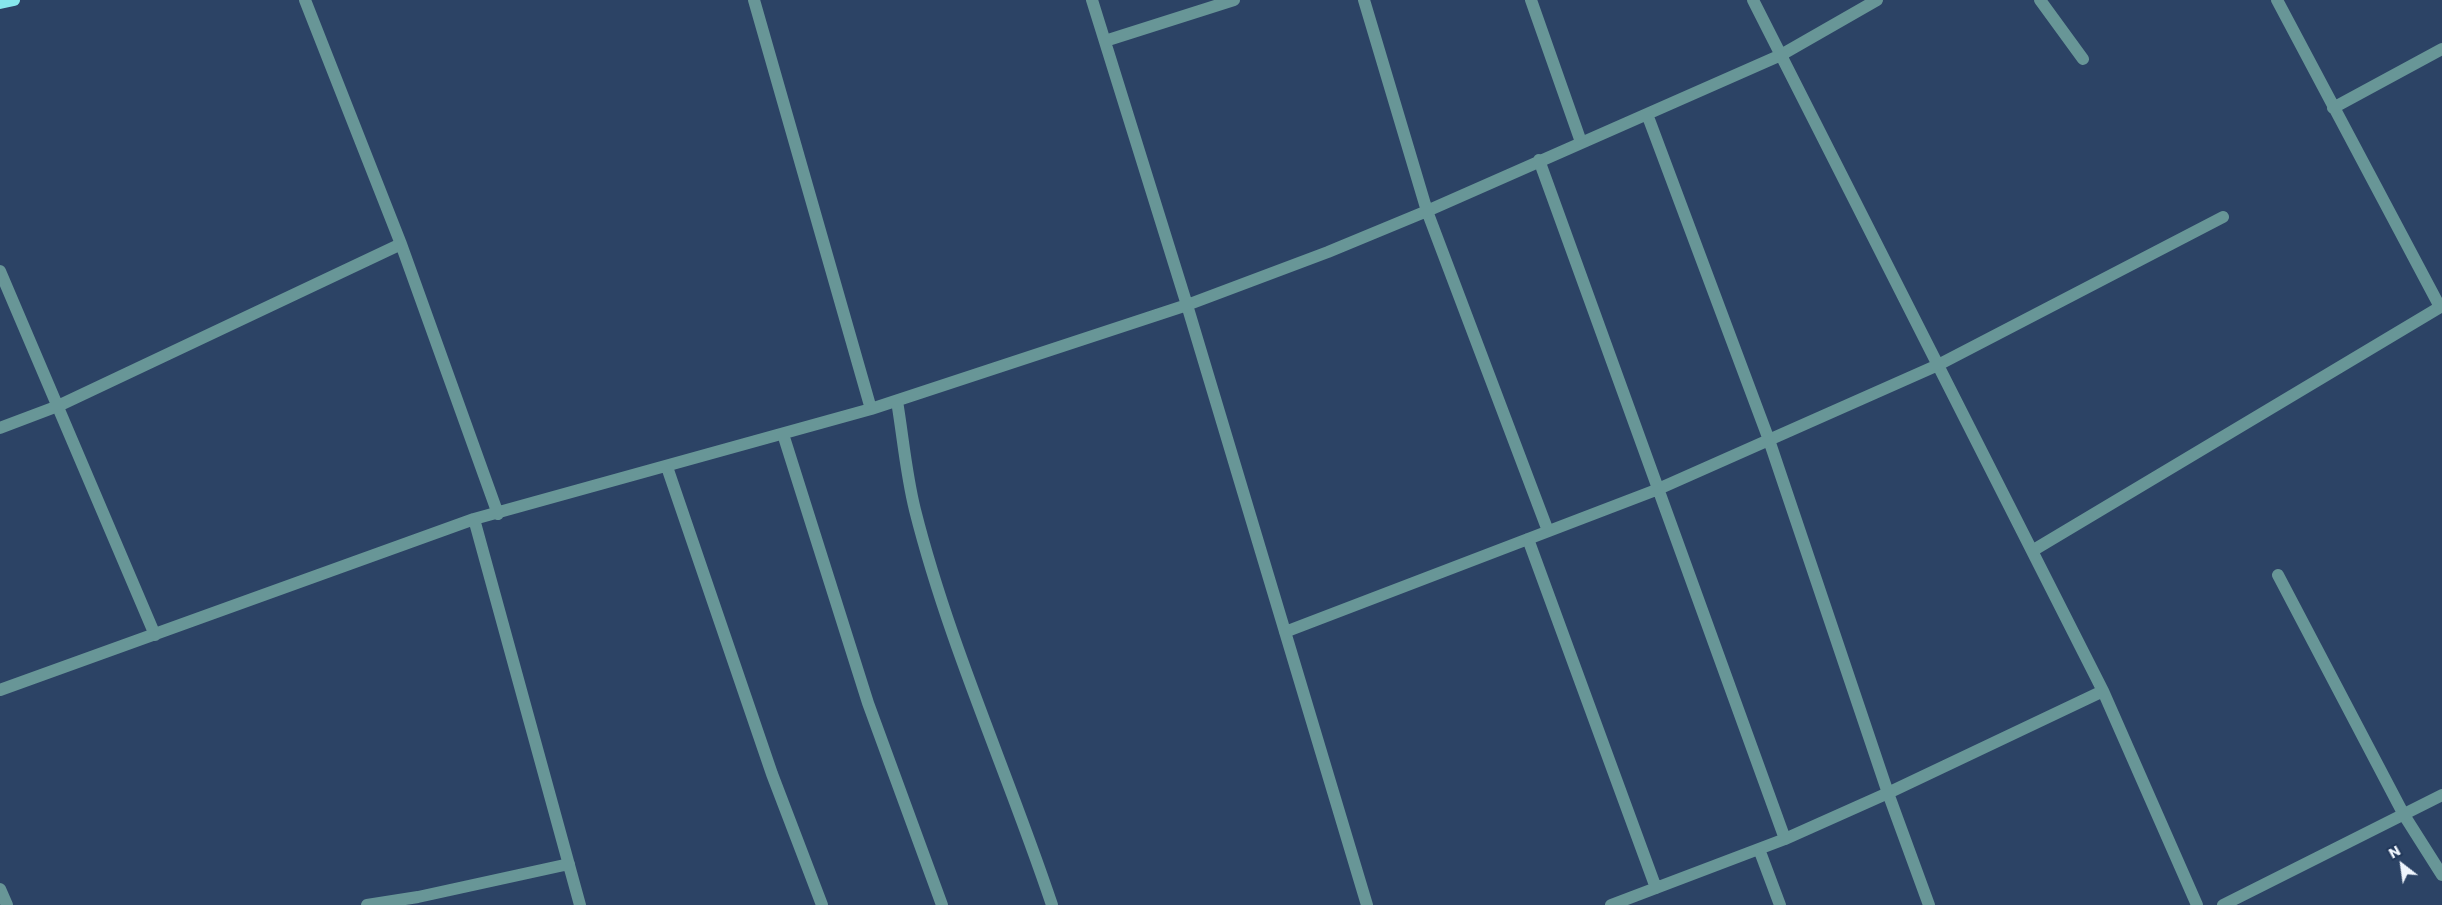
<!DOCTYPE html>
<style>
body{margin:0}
#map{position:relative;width:2442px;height:905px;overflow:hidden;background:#2c4365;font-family:Poppins,sans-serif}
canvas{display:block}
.north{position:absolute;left:2377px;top:840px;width:50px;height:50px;-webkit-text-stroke:4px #22385a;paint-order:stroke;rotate:330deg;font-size:14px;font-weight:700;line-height:20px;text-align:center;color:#eff5fd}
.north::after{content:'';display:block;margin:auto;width:18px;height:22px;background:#eff5fd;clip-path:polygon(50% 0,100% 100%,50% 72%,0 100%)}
</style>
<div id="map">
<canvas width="2442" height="905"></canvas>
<div class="north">N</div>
</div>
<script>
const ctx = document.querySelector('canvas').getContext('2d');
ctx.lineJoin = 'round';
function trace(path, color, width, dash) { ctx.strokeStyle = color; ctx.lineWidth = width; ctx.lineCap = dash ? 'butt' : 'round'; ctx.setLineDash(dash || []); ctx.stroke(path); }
trace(new Path2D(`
 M305 0 401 244 498 514
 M754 0 871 409
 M1092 0 1187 305 1367 905
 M1364 0 1427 211 1548 531
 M1531 0 1581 142
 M1753 0 2103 691 2197 905
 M2040 0 2083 59
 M2277 0 2440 307
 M1105 41 1234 0
 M2333 108 2442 49
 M1647 114 1769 440 1888 793 1929 905
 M1539 160 1785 839
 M0 271 155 635
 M897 401C903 437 906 474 915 510 949 645 1008 773 1052 905
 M0 428 58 406 401 244
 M783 434 868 703 942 905
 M667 467 772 774 822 905
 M474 519 580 905
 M1528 539 1656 888
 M2032 551 2442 306
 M2278 575 2404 815 2442 875
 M1285 632 1656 490 1938 365 2223 217
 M0 690 474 519 871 409 1187 305 1328 252 1427 211 1781 55 1877 0
 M1759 849 1780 905
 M0 889 7 905
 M367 905 418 897 569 864
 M1611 905 1785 839 1888 793 2103 691
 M2223 905 2442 795`), '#689697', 12);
trace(new Path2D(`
 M0 3 14 0`), '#86e7eb', 12);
</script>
